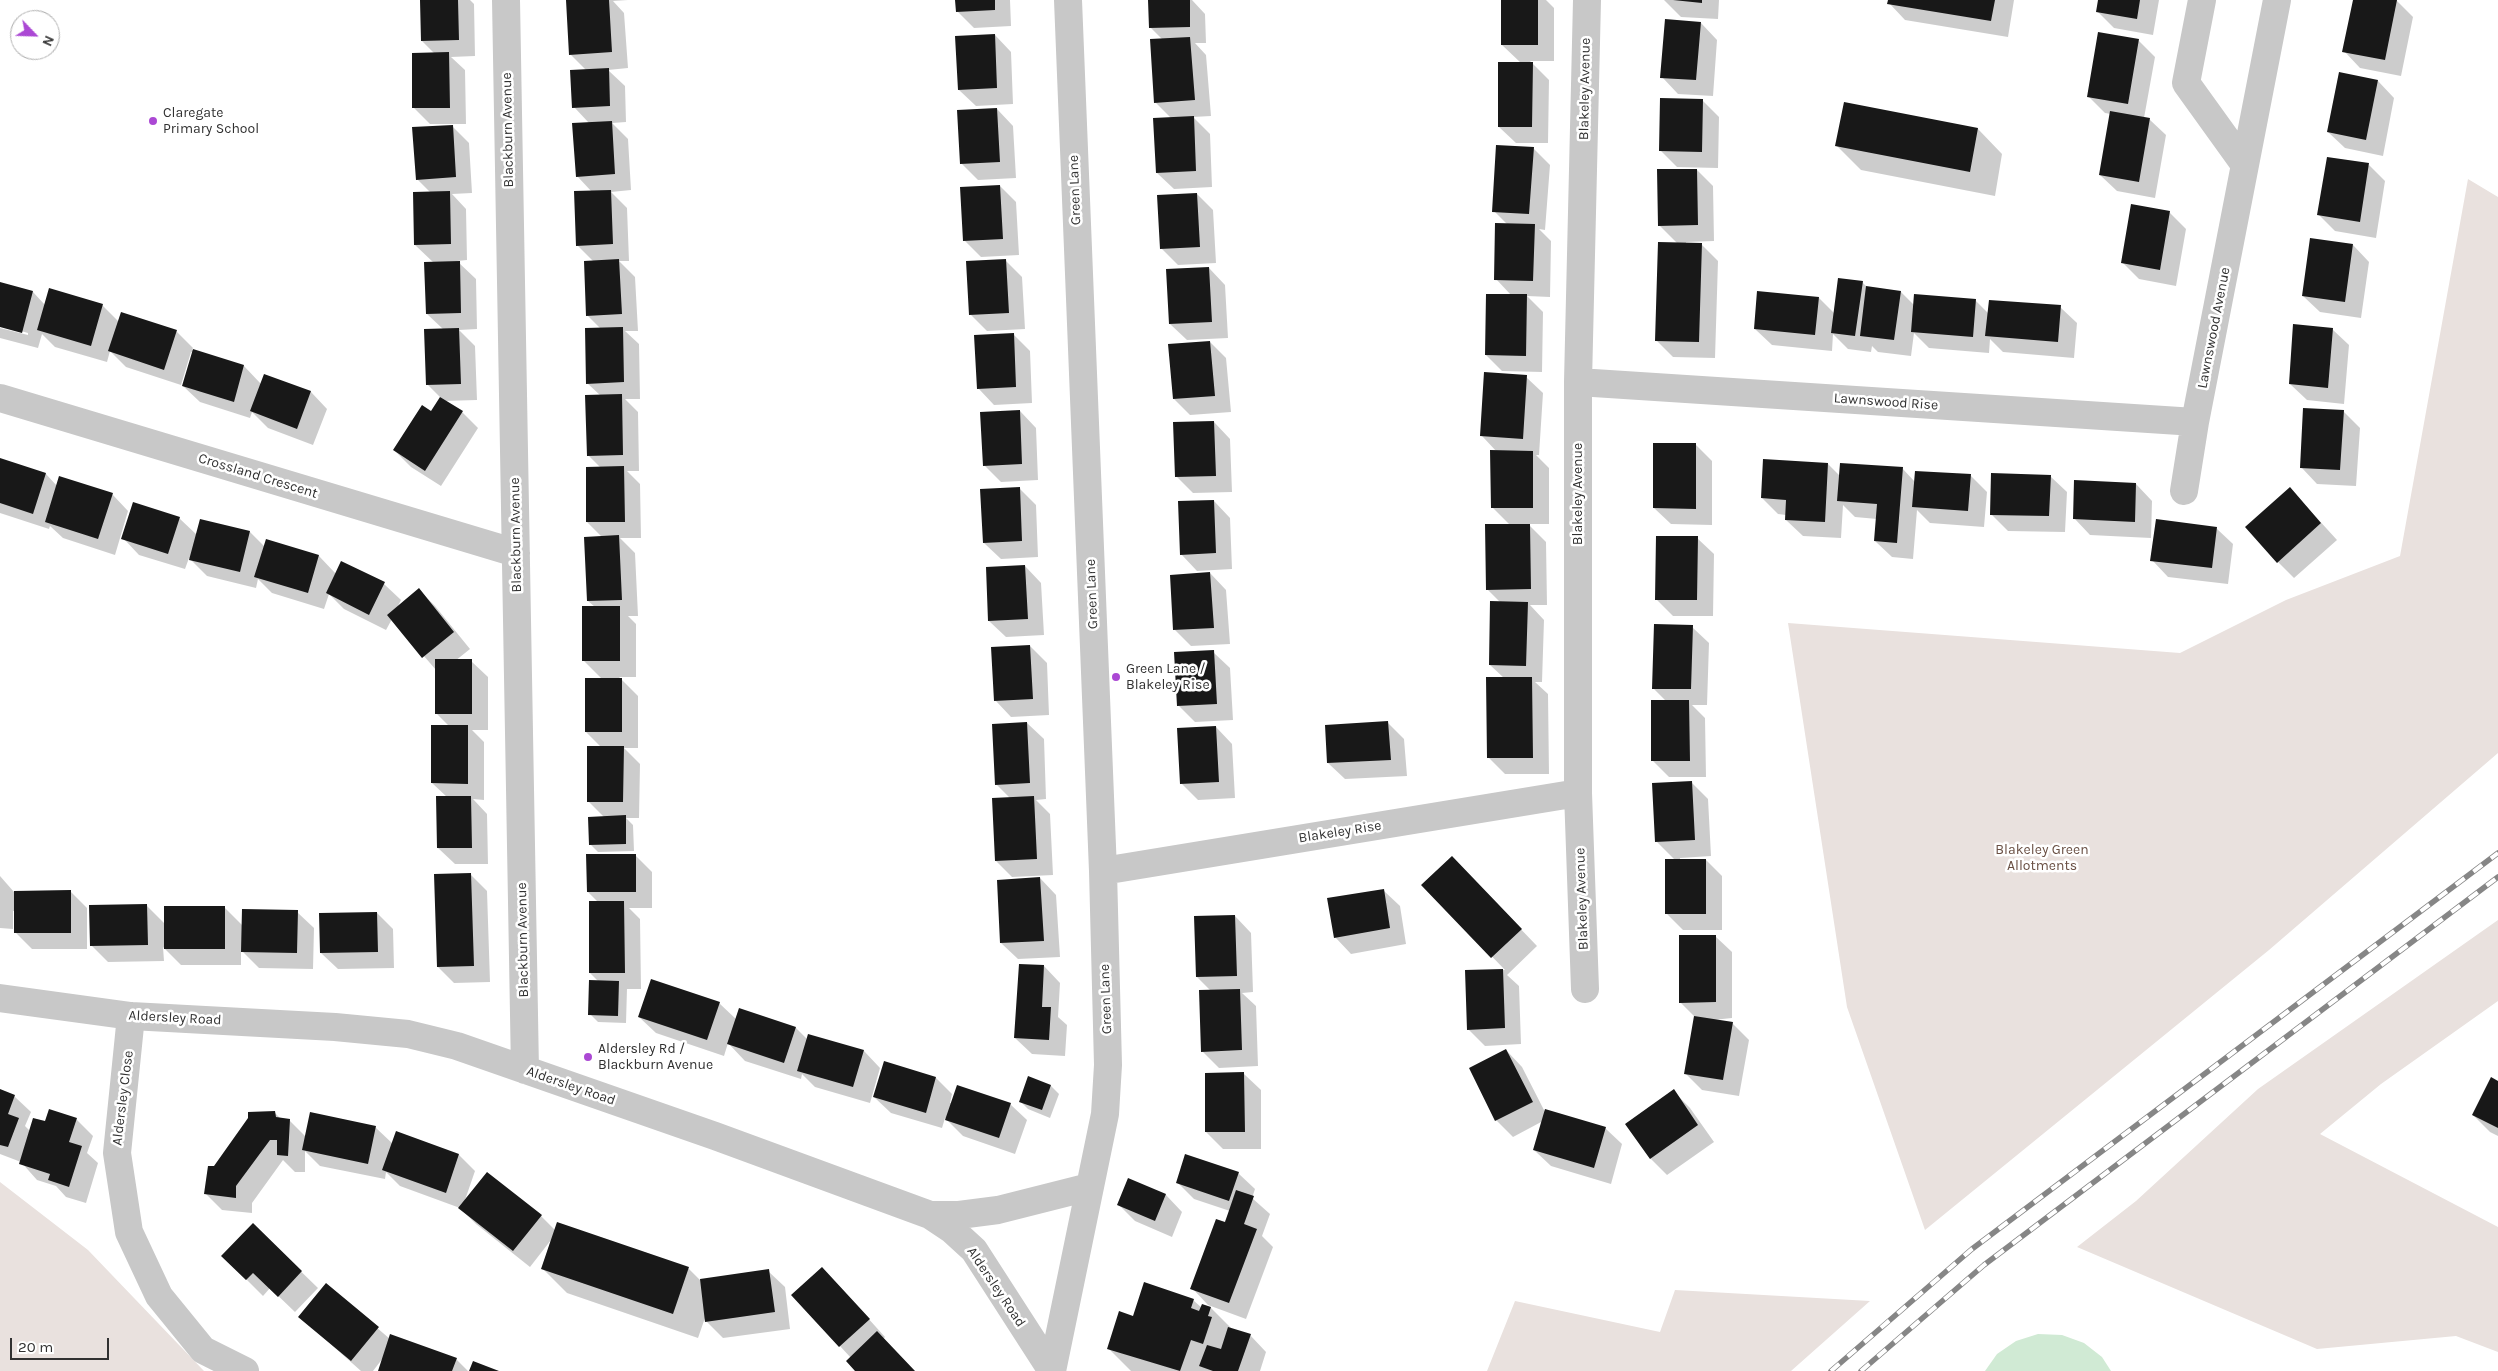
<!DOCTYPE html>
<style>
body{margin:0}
#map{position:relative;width:2498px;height:1371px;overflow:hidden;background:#fff;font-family:Karla,sans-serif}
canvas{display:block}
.north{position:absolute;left:10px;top:10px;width:50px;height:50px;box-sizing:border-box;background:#fff;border:1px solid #adadad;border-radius:50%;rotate:114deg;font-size:14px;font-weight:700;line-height:20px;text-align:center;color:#313131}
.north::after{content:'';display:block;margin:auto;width:18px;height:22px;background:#ab48d4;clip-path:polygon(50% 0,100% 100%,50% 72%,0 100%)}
.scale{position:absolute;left:10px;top:1338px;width:99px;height:22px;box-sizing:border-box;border:2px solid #313131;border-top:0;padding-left:6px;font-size:15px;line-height:18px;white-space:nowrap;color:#313131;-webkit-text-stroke:4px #fff;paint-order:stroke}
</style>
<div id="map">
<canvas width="2498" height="1371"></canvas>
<div class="north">N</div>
<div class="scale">20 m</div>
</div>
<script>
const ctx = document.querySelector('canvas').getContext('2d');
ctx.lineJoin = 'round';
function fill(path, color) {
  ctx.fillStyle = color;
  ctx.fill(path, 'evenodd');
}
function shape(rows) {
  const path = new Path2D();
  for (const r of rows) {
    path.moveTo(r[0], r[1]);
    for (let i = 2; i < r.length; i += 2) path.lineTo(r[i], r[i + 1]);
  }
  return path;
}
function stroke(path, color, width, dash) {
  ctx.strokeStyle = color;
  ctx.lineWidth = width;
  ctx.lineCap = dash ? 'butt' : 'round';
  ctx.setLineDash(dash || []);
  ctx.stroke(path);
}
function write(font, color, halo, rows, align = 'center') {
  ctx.font = font + ' Karla,sans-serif';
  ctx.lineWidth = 5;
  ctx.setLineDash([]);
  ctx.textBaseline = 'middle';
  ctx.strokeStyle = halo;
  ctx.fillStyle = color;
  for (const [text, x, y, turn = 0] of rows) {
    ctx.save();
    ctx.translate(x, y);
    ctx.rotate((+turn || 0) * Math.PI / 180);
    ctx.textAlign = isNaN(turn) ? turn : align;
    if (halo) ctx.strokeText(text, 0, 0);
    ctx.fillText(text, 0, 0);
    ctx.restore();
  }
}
fill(shape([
 [2468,179,2498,197,2498,753,2269,950,1925,1230,1847,1007,1788,623,2180,653,2286,600,2400,556],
 [2498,920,2498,1001,2381,1084,2320,1134,2498,1227,2498,1352,2456,1336,2317,1349,2077,1247,2136,1201,2258,1089],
 [0,1182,88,1250,204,1371,0,1371],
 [1675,1290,1870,1301,1791,1371,1487,1371,1515,1301,1660,1332]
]), '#e9e1de');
fill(shape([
 [2038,1334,2062,1335,2084,1343,2102,1357,2111,1371,1985,1371,1997,1354,2016,1341]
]), '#d0ead4');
fill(shape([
 [421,0,470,0,474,4,475,56,451,57,465,70,466,124,430,124,414,108,435,54,422,41],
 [567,0,628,0,613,1,624,13,628,68,608,70,625,86,626,122,612,123,628,139,631,190,611,192,627,208,629,261,619,261,635,277,638,331,625,331,639,344,640,399,625,399,638,412,639,471,627,471,640,484,641,538,620,538,635,553,638,616,628,616,636,624,636,677,619,677,638,696,638,748,624,748,640,764,639,818,626,818,633,825,634,851,598,852,590,844,604,817,588,801,601,747,586,732,602,679,583,660,595,607,588,601,602,537,587,522,601,468,588,455,601,396,587,383,600,328,587,315,594,262,577,245,592,192,577,176,589,123,574,107,587,71,571,55],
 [957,0,1010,0,1011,26,974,28,957,11],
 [1149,0,1192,0,1205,14,1206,43,1195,43,1206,55,1211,116,1193,117,1210,134,1212,187,1174,189,1157,173,1171,118,1155,102,1163,40,1150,27],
 [1502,0,1546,0,1554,8,1554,61,1530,61,1549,80,1548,143,1516,143,1499,127,1521,63,1502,45],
 [1664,0,1719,0,1718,19,1681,17],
 [1889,0,2014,0,2008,37,1905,20,1889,3],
 [2100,0,2159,0,2153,35,2114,28,2098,12],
 [2354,0,2396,0,2413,17,2401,76,2360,68,2344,51],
 [1701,23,1717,40,1713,96,1678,94,1662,77],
 [995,35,1011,52,1013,104,976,106,959,90],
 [2138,40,2155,57,2144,118,2149,119,2166,135,2155,198,2117,191,2100,175,2111,114,2105,113,2089,97],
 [2378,81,2394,98,2383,156,2345,148,2328,132],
 [1702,100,1719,117,1718,168,1677,167,1660,150],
 [997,109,1013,126,1016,178,978,180,961,163],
 [452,126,469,143,472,193,452,194,466,209,467,260,457,261,476,279,477,329,459,330,475,346,477,400,444,401,462,412,478,428,441,486,411,467,394,450,431,412,441,398,427,384,444,330,427,314,434,263,415,245,430,192,417,179],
 [1978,129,2002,154,1995,196,1861,170,1837,146],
 [1533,148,1550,165,1545,230,1539,229,1551,241,1550,297,1527,296,1543,312,1542,372,1502,371,1486,355,1511,295,1496,279,1507,224,1494,211],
 [2369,165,2385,181,2376,238,2335,231,2319,215],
 [1697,170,1713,186,1714,241,1686,242,1686,244,1701,244,1718,261,1715,358,1673,357,1656,340,1678,244,1659,225],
 [1000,186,1016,202,1019,255,981,257,964,240],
 [1197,194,1213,210,1216,263,1178,265,1162,249,1159,196],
 [2169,212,2186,229,2176,286,2139,279,2122,262],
 [2353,245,2369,262,2361,318,2320,312,2303,296],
 [1006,261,1022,277,1025,329,987,331,971,315],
 [1209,268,1225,285,1228,338,1187,340,1170,324],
 [1862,282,1868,288,1901,292,1914,305,1975,300,1989,314,2060,307,2077,323,2074,358,2003,352,1990,339,1989,353,1929,348,1914,333,1911,356,1878,352,1872,346,1871,352,1848,349,1833,334,1832,351,1772,345,1755,329,1819,298,1835,314],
 [0,283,33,292,45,305,102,305,119,322,176,331,193,348,192,350,244,366,261,384,265,375,311,392,327,409,313,445,268,428,252,412,250,418,200,402,183,386,194,353,191,352,181,385,126,367,110,351,107,362,55,347,42,334,38,348,0,338,0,328,28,335,28,333,0,325],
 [2332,329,2349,345,2344,404,2307,400,2290,384],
 [1013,334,1030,351,1032,403,994,405,978,388],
 [1210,342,1226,358,1231,412,1190,415,1174,399],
 [1526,377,1543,393,1539,455,1536,455,1549,468,1549,524,1528,524,1546,542,1547,605,1530,605,1544,620,1542,682,1535,682,1548,694,1549,774,1505,774,1489,758,1504,678,1490,665,1500,602,1487,589,1510,525,1492,507,1497,452,1482,436],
 [1020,411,1036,428,1038,480,1001,482,984,465],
 [2343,411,2360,428,2356,486,2317,484,2301,467],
 [1214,422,1230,439,1232,492,1193,493,1177,477],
 [1695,444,1712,461,1712,525,1671,524,1654,508],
 [0,459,46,474,57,486,112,494,128,511,115,555,63,538,50,526,49,529,0,513],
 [1828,464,1840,476,1902,468,1915,482,1970,475,1987,492,1984,527,1930,523,1917,510,1913,559,1892,557,1875,541,1877,519,1855,517,1843,505,1841,538,1803,536,1786,520,1786,515,1778,514,1762,498],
 [2050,476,2067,492,2065,532,2008,531,1991,514],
 [2136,484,2152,501,2151,538,2090,535,2074,518],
 [1019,488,1036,505,1038,557,1001,559,984,543],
 [1214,501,1230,518,1232,569,1197,571,1181,554],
 [2306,506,2337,540,2294,578,2278,562],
 [179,518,197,535,200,520,250,532,265,547,319,556,336,574,384,584,401,600,397,608,419,590,435,606,470,649,455,661,471,661,488,677,488,730,472,730,484,742,484,800,473,799,487,814,488,864,455,864,438,848,447,797,432,783,449,726,436,713,436,670,392,619,386,630,344,609,329,594,324,609,272,593,258,579,256,588,207,576,189,558,185,569,139,555,123,538],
 [2216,528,2233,544,2228,584,2168,577,2152,560],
 [1697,538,1714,554,1713,616,1673,616,1656,599],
 [1025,566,1041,583,1044,635,1006,637,989,621],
 [1210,573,1226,590,1230,644,1191,646,1175,630,1171,576],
 [1692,627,1709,643,1707,705,1692,705,1705,718,1706,777,1669,777,1652,760,1667,702,1653,688],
 [1030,646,1047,663,1049,715,1011,717,995,700],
 [1213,652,1230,668,1233,720,1195,722,1179,706],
 [1027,723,1044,739,1046,799,1036,800,1050,814,1053,875,1012,877,996,861,1010,798,996,784],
 [1388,723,1404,739,1407,776,1345,779,1328,763],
 [1216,727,1232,744,1235,798,1198,800,1181,783],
 [1691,782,1708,799,1711,856,1680,858,1680,860,1706,860,1722,876,1722,930,1683,930,1667,914,1675,860,1657,842],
 [635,855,652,872,652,908,629,908,640,919,641,989,627,989,626,1023,598,1022,590,1014,599,982,590,973,598,902,588,892],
 [470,874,487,891,490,982,454,983,438,967],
 [1468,874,1537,946,1507,975,1519,986,1521,1044,1485,1046,1468,1029,1466,971,1505,970,1423,885],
 [0,876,14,892,71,892,87,908,87,949,32,949,16,933,15,911,13,911,13,929,0,928],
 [1040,878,1056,895,1060,957,1018,959,1001,943],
 [1383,890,1400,906,1406,944,1351,954,1335,937],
 [146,905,165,924,224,907,243,926,297,912,314,928,313,969,259,968,241,950,241,965,181,965,163,947,164,961,108,962,91,945],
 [377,913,393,929,394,968,338,969,321,953],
 [1235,916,1251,933,1253,992,1242,993,1256,1006,1258,1066,1219,1068,1202,1051,1211,991,1197,977],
 [1715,936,1732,952,1732,1018,1713,1020,1732,1023,1749,1040,1739,1096,1702,1090,1685,1073,1695,1017,1680,1002],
 [1044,966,1060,983,1058,1017,1067,1025,1065,1056,1032,1054,1015,1038],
 [719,1003,737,1020,796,1028,808,1040,809,1036,864,1051,880,1068,870,1103,815,1087,802,1074,801,1079,745,1061,728,1043,724,1056,656,1033,639,1017],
 [1506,1050,1522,1067,1545,1112,1605,1128,1622,1144,1611,1184,1551,1166,1534,1150,1543,1121,1513,1137,1496,1120],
 [885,1062,936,1078,952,1094,950,1103,1010,1104,1027,1120,1015,1154,963,1136,945,1118,942,1128,891,1113,874,1097],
 [1244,1074,1261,1090,1261,1149,1223,1149,1206,1132],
 [1028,1078,1051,1086,1059,1094,1050,1118,1028,1109,1020,1101],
 [2498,1082,2498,1136,2490,1132,2473,1115],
 [0,1090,14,1096,31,1112,25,1126,30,1131,45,1123,76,1119,93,1136,87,1153,98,1163,86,1203,66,1197,56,1186,37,1180,21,1162,0,1154],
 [1673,1091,1690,1108,1714,1142,1667,1175,1651,1159],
 [274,1112,281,1119,289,1120,306,1137,375,1127,393,1144,397,1133,459,1155,475,1171,465,1200,541,1216,555,1230,557,1224,689,1269,700,1280,768,1271,785,1287,790,1329,723,1338,706,1321,706,1315,698,1338,567,1293,542,1268,551,1240,530,1267,476,1224,460,1208,400,1186,386,1172,385,1179,320,1166,305,1151,305,1172,295,1172,283,1160,252,1203,252,1213,222,1210,206,1194,215,1168],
 [1238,1173,1255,1189,1252,1198,1270,1214,1262,1236,1273,1247,1246,1319,1208,1305,1192,1288,1230,1211,1194,1199,1177,1182],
 [1129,1180,1166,1195,1182,1212,1172,1237,1135,1221,1118,1204],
 [253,1225,318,1288,295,1312,270,1288,263,1296,223,1256],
 [327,1285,390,1339,456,1359,468,1371,379,1371,383,1358,373,1371,361,1371,300,1317],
 [838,1285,885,1337,883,1339,914,1371,857,1371,851,1358,793,1295],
 [1193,1300,1202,1308,1203,1305,1211,1308,1233,1330,1250,1335,1266,1352,1260,1371,1131,1371,1108,1348,1134,1317]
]), '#0003');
fill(shape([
 [420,0,458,0,459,40,421,41],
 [566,0,609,0,612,52,569,55],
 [955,0,995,0,995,10,956,12],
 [1148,0,1190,0,1190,27,1149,28],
 [1501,0,1538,0,1538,45,1501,45],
 [1673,0,1702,0,1702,3],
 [1888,0,1995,0,1991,21,1887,4],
 [2098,0,2140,0,2137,19,2096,12],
 [2353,0,2397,0,2385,60,2342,52],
 [1665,19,1701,22,1696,80,1660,78],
 [2098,32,2139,39,2128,104,2087,97],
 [995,34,997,88,958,90,955,36],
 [1190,37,1195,100,1154,103,1150,39],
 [449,52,450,108,412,108,412,53],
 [1498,62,1533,62,1532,127,1498,127],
 [609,68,610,106,572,108,570,70],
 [2339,72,2378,80,2366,140,2327,132],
 [1660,98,1703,99,1702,152,1659,151],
 [1844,102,1978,128,1970,172,1835,146],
 [997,108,1000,162,960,164,957,110],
 [2110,111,2150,118,2139,182,2099,175],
 [1194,116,1196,171,1156,173,1153,118],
 [612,121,615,174,576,177,572,123],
 [453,125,456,177,416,180,412,127],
 [1496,145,1534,147,1529,214,1492,212],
 [2327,157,2369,163,2360,222,2317,215],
 [1657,169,1697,169,1698,225,1658,226],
 [1000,185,1003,239,963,241,960,187],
 [611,190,613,244,576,246,574,191],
 [450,191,451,244,414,245,413,192],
 [1197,193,1200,247,1160,249,1157,195],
 [2131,204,2170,211,2160,270,2121,263],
 [1495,223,1535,224,1533,281,1494,280],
 [2310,238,2353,244,2345,302,2302,296],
 [1658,242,1702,243,1699,342,1655,341],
 [619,259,622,314,586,316,584,261],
 [1006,259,1009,313,969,315,966,261],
 [460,261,461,313,426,314,424,262],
 [1209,267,1212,322,1169,324,1166,269],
 [1838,278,1863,281,1855,336,1831,333],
 [0,282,33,291,22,333,0,327],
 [1866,286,1901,291,1894,340,1860,336],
 [49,288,103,304,91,346,37,330],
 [1757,291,1819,297,1815,335,1754,329],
 [1486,294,1527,294,1526,356,1485,355],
 [1914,294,1976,299,1973,337,1911,332],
 [1989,300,2061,305,2058,342,1985,336],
 [121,312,177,330,164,370,108,351],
 [2293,324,2333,328,2328,388,2289,384],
 [623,327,624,382,586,384,585,328],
 [459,328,461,384,426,385,424,329],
 [1014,333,1016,387,977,389,974,335],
 [1210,341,1215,396,1173,399,1168,344],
 [193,349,244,365,234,402,182,386],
 [1484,372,1527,375,1523,439,1480,436],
 [264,374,311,391,297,429,250,411],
 [622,394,623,455,587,456,585,395],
 [440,397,463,411,425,471,393,450,422,405,431,411],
 [2303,408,2344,410,2340,470,2300,468],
 [1020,410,1022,464,983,466,980,412],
 [1214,421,1216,476,1175,477,1173,422],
 [1653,443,1696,443,1696,509,1653,508],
 [1490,450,1533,451,1533,508,1491,508],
 [0,458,46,473,33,514,0,503],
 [1763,459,1828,463,1825,522,1785,520,1786,500,1761,498],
 [1840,463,1903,467,1897,543,1874,541,1877,504,1837,501],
 [624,466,625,522,586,522,586,467],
 [1915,471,1971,474,1968,511,1912,507],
 [1991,473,2051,475,2049,516,1990,515],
 [59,476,113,493,98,539,45,522],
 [2074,480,2136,483,2135,522,2073,519],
 [1020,487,1022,541,983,543,980,489],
 [2290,487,2321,523,2277,563,2245,527],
 [1214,500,1216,553,1180,555,1178,501],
 [133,502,180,517,168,554,121,539],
 [200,519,250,531,240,572,189,560],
 [2156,519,2217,527,2212,568,2150,561],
 [1485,524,1530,524,1531,589,1486,590],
 [619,535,622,600,587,601,584,537],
 [1656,536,1698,536,1697,600,1655,600],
 [266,539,319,555,308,593,254,577],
 [341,561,385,582,369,615,326,593],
 [1025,565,1028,619,988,621,986,567],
 [1210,572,1214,628,1173,630,1170,575],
 [419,588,454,632,422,658,387,615],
 [1490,601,1528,602,1526,666,1489,665],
 [582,606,620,606,620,661,582,661],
 [1654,624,1693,625,1691,689,1652,689],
 [1030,645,1033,699,994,701,991,647],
 [1214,650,1217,704,1177,706,1174,652],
 [435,659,472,659,472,714,435,714],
 [1486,677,1532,677,1533,758,1487,758],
 [585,678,622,678,622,732,585,732],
 [1651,700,1689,700,1690,761,1651,761],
 [1388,721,1391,760,1327,763,1325,725],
 [1027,722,1030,783,995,785,992,724],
 [431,725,468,725,468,784,431,783],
 [1216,726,1219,782,1180,784,1177,728],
 [587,746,624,746,623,802,587,802],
 [1692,781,1695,840,1655,842,1652,783],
 [436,796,471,796,472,848,437,848],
 [1034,796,1037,859,995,861,992,798],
 [626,815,626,844,589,845,588,817],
 [586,854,636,854,636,892,587,892],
 [1452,856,1522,929,1491,958,1421,885],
 [1665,859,1706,859,1706,914,1665,914],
 [471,873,474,966,437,967,434,874],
 [1040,877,1044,941,1000,943,997,880],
 [1384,889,1390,928,1334,938,1327,898],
 [71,890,71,933,14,933,14,891],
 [589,901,624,901,625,973,589,973],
 [147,904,148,945,90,946,89,905],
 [164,906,225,906,225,949,164,949],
 [242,909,298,910,297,953,241,952],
 [377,912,378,952,320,953,319,913],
 [1235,915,1237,976,1196,977,1194,916],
 [1679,935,1716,935,1716,1002,1679,1003],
 [1019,964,1044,965,1042,1007,1051,1007,1049,1040,1014,1038],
 [1503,969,1505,1028,1467,1030,1465,970],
 [651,979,720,1002,707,1040,638,1017],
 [589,980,619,981,618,1016,588,1015],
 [1240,989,1242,1050,1201,1052,1199,990],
 [739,1008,796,1027,784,1063,727,1044],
 [1694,1016,1733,1022,1723,1080,1684,1074],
 [808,1034,864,1050,853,1087,797,1071],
 [1506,1049,1533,1102,1495,1121,1469,1068],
 [884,1061,936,1077,926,1113,873,1097],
 [1244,1072,1245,1132,1205,1132,1205,1073],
 [1028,1076,1051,1085,1042,1110,1019,1102],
 [2491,1077,2498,1081,2498,1128,2472,1115],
 [957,1085,1011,1103,999,1138,945,1120],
 [0,1089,15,1095,8,1114,19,1118,8,1147,0,1145],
 [1674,1089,1698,1125,1650,1159,1625,1124],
 [49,1109,77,1118,69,1142,82,1146,69,1187,48,1180,50,1174,19,1164,33,1118,45,1121],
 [1545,1109,1606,1127,1594,1168,1533,1150],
 [275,1111,276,1117,290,1119,288,1156,277,1155,277,1140,270,1140,236,1186,236,1198,204,1194,208,1166,214,1166,248,1118,248,1112],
 [310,1112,376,1126,368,1164,302,1150],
 [396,1131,459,1154,446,1193,382,1170],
 [1185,1154,1239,1172,1229,1201,1176,1183],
 [487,1172,542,1215,513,1251,458,1208],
 [1128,1178,1166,1194,1155,1221,1117,1205],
 [1236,1190,1254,1196,1244,1224,1257,1229,1229,1303,1190,1289,1216,1219,1225,1222],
 [557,1222,689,1267,673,1314,541,1269],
 [253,1223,302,1271,278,1297,253,1273,246,1280,221,1256],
 [822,1267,870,1319,839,1347,791,1295],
 [769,1269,775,1312,705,1322,700,1279],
 [1144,1282,1194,1299,1191,1308,1199,1311,1202,1304,1211,1307,1208,1316,1212,1317,1203,1344,1191,1340,1180,1371,1107,1349,1119,1311,1133,1316],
 [326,1283,379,1327,351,1361,298,1317],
 [1228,1327,1251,1334,1238,1371,1213,1371,1199,1366,1207,1345,1221,1349],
 [877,1331,915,1371,855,1371,846,1361],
 [390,1334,457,1358,452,1371,378,1371],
 [473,1361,499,1371,469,1371]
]), '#181818');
stroke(shape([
 [506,0,525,1070],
 [2202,0,2186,83,2245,165],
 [1578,382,2195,422],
 [0,398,516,553],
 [2184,491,2195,422,2277,0],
 [1103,871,1578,793],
 [1585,989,1578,793,1578,382,1587,0],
 [0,998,131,1016,335,1027,408,1034,457,1046,715,1136,930,1215,951,1229,974,1250,1052,1371],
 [131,1016,117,1153,129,1232,159,1296,203,1350,245,1371],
 [930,1215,959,1215,998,1210,1089,1187],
 [1052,1371,1105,1114,1108,1065,1103,871,1068,0]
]), '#c8c8c8', 28);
const rail = shape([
 [1831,1371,1972,1249,2498,853],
 [1861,1371,1984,1265,2498,877]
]);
stroke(rail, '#868686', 5.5);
stroke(rail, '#fff', 4, [11]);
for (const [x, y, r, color] of [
 [153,121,5,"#ab48d4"],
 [1116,677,5,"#ab48d4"],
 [588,1057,5,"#ab48d4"]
]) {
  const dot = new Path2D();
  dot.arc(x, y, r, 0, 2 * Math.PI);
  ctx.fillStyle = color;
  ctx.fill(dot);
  stroke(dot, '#fff', 2);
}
write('14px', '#313131', '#fff', [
 ["Blakeley Avenue",1585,89,-89],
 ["Blackburn Avenue",508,130,-91],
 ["Green Lane",1075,190,-92],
 ["Lawnswood Avenue",2214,328,-79],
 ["Lawnswood Rise",1886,402,4],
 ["Crossland Crescent",258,476,17],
 ["Blakeley Avenue",1578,494,-90],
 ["Blackburn Avenue",516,535,-91],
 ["Green Lane",1092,594,-92],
 ["Blakeley Rise",1340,832,-9],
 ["Blakeley Avenue",1582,899,-92],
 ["Blackburn Avenue",523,940,-91],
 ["Green Lane",1106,999,-92],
 ["Aldersley Road",175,1018,3],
 ["Aldersley Road",571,1086,19],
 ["Aldersley Close",123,1098,-83],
 ["Aldersley Road",996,1287,56]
]);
write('14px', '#313131', '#fff', [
 ["Claregate",163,113],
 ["Primary School",163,129],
 ["Green Lane /",1126,669],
 ["Blakeley Rise",1126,685],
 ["Aldersley Rd /",598,1049],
 ["Blackburn Avenue",598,1065]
], 'left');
write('14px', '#694f43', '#fff', [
 ["Blakeley Green",2042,850],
 ["Allotments",2042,866]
]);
</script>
